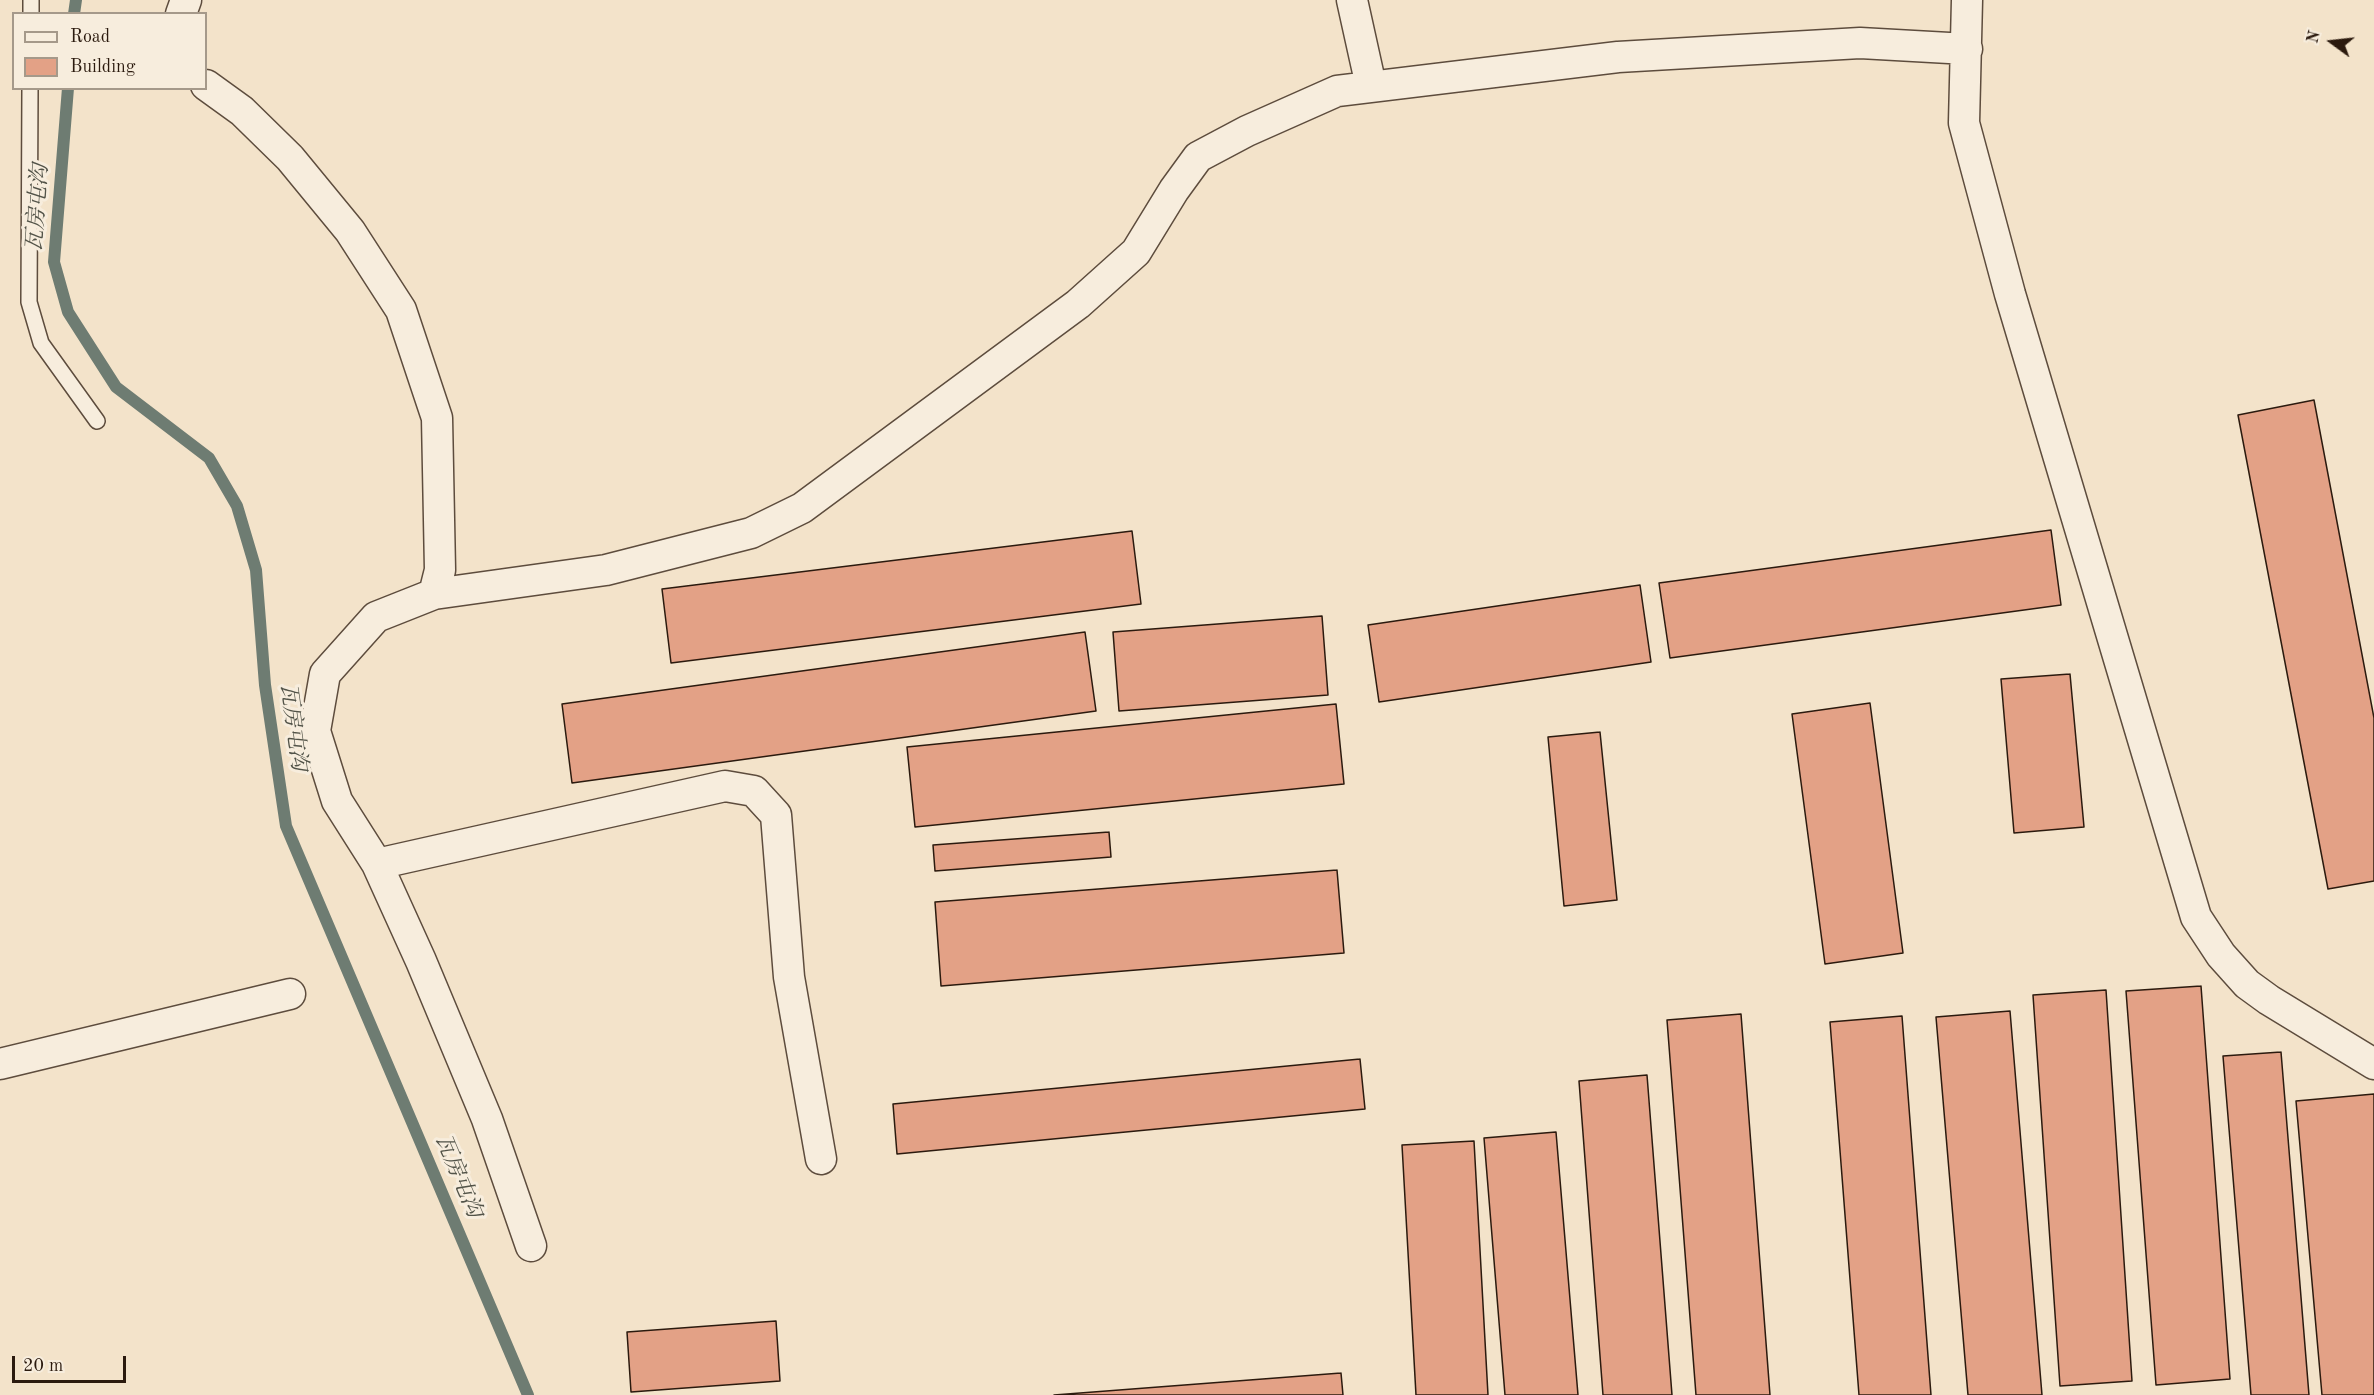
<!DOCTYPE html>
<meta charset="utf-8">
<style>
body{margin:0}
#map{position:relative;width:2374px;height:1395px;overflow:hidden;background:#f3e3ca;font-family:"Old Standard TT",serif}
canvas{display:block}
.legend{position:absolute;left:12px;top:12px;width:195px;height:78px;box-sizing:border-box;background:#f7eddd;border:2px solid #a5998a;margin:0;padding:8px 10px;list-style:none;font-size:18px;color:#2b1a0e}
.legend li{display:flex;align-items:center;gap:12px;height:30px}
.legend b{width:30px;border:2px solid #a5998a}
.north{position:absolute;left:2302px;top:12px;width:60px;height:60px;-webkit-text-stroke:4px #f7eddd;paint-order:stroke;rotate:285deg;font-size:16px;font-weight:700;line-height:24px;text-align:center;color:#2b1a0e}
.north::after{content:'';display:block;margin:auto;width:21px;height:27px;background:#2b1a0e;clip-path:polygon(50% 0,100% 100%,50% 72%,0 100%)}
.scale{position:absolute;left:12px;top:1356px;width:114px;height:27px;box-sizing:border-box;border:3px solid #2b1a0e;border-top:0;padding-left:8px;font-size:18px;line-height:21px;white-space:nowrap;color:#2b1a0e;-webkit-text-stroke:4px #f7eddd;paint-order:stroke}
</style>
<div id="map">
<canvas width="2374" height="1395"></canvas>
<ul class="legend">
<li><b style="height:8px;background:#f7eddd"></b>Road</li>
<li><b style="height:16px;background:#e3a186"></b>Building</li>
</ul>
<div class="north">N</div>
<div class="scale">20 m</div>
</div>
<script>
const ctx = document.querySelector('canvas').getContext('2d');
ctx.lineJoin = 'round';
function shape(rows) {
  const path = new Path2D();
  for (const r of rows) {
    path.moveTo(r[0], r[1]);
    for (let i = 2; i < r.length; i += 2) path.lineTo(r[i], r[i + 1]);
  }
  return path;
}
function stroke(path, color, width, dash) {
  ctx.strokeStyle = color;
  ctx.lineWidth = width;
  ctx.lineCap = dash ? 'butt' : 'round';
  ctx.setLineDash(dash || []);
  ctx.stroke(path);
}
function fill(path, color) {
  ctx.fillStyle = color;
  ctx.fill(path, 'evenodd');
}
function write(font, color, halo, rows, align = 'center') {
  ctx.font = font + ' "Old Standard TT","Noto Serif SC",serif';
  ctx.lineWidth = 6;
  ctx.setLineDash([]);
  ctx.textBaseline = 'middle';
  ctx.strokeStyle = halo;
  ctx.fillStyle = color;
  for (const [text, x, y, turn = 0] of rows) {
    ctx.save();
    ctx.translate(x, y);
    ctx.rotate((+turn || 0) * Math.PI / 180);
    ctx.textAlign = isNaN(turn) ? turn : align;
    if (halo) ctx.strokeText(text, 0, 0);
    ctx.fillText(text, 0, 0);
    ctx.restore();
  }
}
stroke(shape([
 [74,14,76,0],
 [68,88,54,262,68,312,116,387,209,458,237,506,256,570,265,685,286,826,528,1395]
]), '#6e7c72', 12);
const building = shape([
 [2314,400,2374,718,2374,881,2328,889,2238,415,2314,400],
 [2051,530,2061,605,1670,658,1659,583,2051,530],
 [1132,531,1141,604,671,663,662,589,1132,531],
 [1640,585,1651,662,1379,702,1368,625,1640,585],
 [1322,616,1328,695,1119,711,1113,632,1322,616],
 [1085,632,1096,711,572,783,562,704,1085,632],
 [2070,674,2084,827,2014,833,2001,679,2070,674],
 [1870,703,1903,953,1825,964,1792,714,1870,703],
 [1336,704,1344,784,915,827,907,747,1336,704],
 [1600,732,1617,900,1564,906,1548,737,1600,732],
 [1109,832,1111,857,935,871,933,845,1109,832],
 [1337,870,1344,953,941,986,935,902,1337,870],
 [2201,986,2230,1379,2156,1385,2126,991,2201,986],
 [2106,990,2132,1381,2060,1386,2033,995,2106,990],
 [2010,1011,2042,1395,1968,1395,1936,1017,2010,1011],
 [1741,1014,1770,1395,1696,1395,1667,1020,1741,1014],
 [1902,1016,1931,1395,1859,1395,1830,1022,1902,1016],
 [2281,1052,2309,1395,2251,1395,2223,1056,2281,1052],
 [1360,1059,1365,1109,897,1154,893,1104,1360,1059],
 [1647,1075,1672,1395,1603,1395,1579,1081,1647,1075],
 [2374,1094,2374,1395,2322,1395,2296,1101,2374,1094],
 [1556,1132,1578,1395,1505,1395,1484,1138,1556,1132],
 [1474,1141,1488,1395,1416,1395,1402,1145,1474,1141],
 [776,1321,780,1381,631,1392,627,1332,776,1321],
 [1341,1373,1343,1395,1054,1395,1341,1373]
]);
fill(building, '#e3a186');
stroke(building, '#2b1a0e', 1.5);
const service = shape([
 [31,14,31,0],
 [30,88,29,302,41,343,97,421]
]);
const minor = shape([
 [1352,0,1371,86],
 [1967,0,1964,123,2010,294,2196,917,2221,955,2247,984,2269,1000,2374,1064],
 [181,14,186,0],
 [206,85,242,111,290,158,350,231,401,310,437,418,440,570,434,594],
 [377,864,725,786,754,791,776,815,789,977,821,1159],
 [0,1064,290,994],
 [531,1246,487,1119,421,961,377,864,337,801,315,731,325,674,376,617,434,594,606,570,751,533,802,508,1078,304,1136,252,1174,190,1198,157,1247,131,1337,91,1618,57,1860,43,1967,49]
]);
stroke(service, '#5d4c3d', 18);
stroke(minor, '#5d4c3d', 33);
stroke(service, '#f7eddd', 15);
stroke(minor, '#f7eddd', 30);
write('italic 22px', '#525348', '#f7eddd', [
 ["瓦房屯沟",38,208,-86],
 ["瓦房屯沟",293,727,82],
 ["瓦房屯沟",458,1176,67]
]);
</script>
